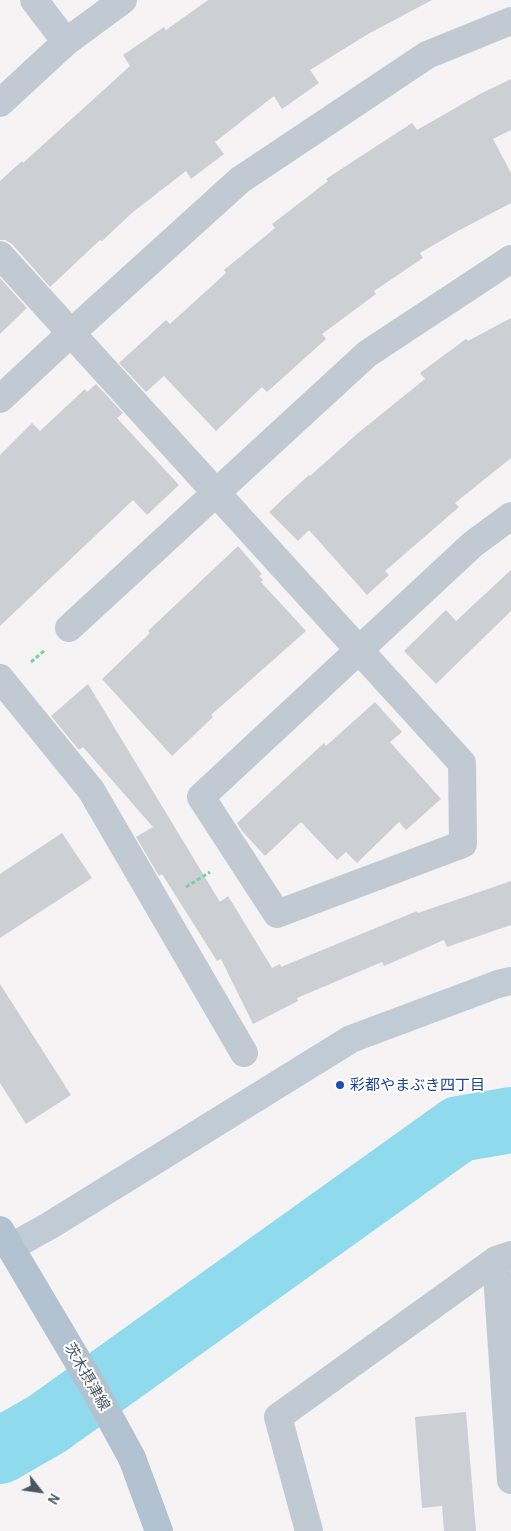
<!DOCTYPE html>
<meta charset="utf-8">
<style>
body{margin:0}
#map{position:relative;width:511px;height:1531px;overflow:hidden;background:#f5f3f3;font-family:"Alegreya Sans",sans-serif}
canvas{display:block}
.north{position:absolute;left:15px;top:1466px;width:50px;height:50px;-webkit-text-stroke:4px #fff;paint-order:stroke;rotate:120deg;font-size:14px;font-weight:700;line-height:20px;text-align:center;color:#4a5661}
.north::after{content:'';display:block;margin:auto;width:18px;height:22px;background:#4a5661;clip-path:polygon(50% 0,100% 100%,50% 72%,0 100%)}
</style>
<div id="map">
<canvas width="511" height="1531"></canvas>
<div class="north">N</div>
</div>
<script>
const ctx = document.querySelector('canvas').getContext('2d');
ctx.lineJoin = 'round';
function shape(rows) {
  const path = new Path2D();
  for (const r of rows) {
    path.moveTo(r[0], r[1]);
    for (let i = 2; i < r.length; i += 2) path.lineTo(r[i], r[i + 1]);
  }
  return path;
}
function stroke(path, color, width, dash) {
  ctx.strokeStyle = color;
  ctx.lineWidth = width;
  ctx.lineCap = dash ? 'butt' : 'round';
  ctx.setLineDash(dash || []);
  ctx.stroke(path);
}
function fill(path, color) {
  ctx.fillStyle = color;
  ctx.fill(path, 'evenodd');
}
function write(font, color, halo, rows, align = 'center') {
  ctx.font = font + ' "Alegreya Sans","Noto Sans JP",sans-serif';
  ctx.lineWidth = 4;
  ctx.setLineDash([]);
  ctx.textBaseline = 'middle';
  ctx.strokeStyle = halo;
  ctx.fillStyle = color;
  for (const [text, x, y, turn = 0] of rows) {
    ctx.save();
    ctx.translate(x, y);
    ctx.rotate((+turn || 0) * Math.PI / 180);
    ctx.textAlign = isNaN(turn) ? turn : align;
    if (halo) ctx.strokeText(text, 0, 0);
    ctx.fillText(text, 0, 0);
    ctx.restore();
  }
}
stroke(shape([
 [0,1451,47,1424,459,1129,511,1120]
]), '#90daee', 66);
fill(shape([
 [208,0,432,0,368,34,310,70,319,83,282,109,274,96,215,142,224,154,191,179,186,171,133,212,102,241,100,240,50,287,12,244,5,240,0,240,0,181,22,161,23,163,130,66,123,55,164,27,166,30],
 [511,79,511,130,493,139,511,173,511,203,456,232,420,253,423,258,374,291,376,294,322,334,326,339,267,392,262,387,216,431,164,376,146,392,119,363,166,320,170,324,226,273,224,270,275,228,272,224,328,181,326,179,412,123,417,130,480,94],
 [0,278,27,308,0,334],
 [511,318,511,458,455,503,459,507,385,571,389,575,367,595,309,530,298,541,269,512,309,475,310,476,358,433,425,379,420,373,466,339,468,341],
 [96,384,123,413,117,418,179,485,147,515,133,500,0,626,0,455,32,423,40,431,85,389,87,392],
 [238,546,262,574,259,576,263,580,261,582,306,631,211,715,213,717,172,756,102,679,150,633,148,631],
 [511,570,511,611,436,684,404,651,446,610,456,621],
 [88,684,220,902,228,896,272,968,280,964,281,967,417,911,418,913,511,881,511,925,447,947,444,940,384,966,382,962,297,998,298,1001,253,1024,221,959,217,961,162,874,159,876,136,837,153,827,83,747,79,750,51,716],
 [375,702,402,732,390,742,441,799,406,830,399,822,357,863,346,852,337,860,301,822,265,856,242,831,237,823,324,743,326,746],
 [62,833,92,878,0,938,0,874],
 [0,984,71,1095,26,1124,0,1083],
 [466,1412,476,1531,444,1531,442,1506,422,1508,415,1417]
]), '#cdcfd5');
stroke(shape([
 [31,662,45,650],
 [186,887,210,872]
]), '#7ad0a6', 3, [4, 2.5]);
stroke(shape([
 [34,0,66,42],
 [0,103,66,42,123,0],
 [0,255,71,333,359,650,462,763,463,844,277,914,201,797,359,650,473,544,511,516],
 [0,399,71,333,240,180,427,55,511,21],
 [69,628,367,354,511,259],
 [0,678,91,790,244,1053],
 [496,1260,511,1480],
 [309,1531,278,1417,496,1260,511,1255]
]), '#c1cad2', 28);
stroke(shape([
 [11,1247,49,1226,351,1039,498,984,511,981]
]), '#c1cbd6', 28);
stroke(shape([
 [0,1230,92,1385,132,1458,159,1531]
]), '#b3c2d1', 28);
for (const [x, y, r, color] of [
 [340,1085,5,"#1a4fb4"]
]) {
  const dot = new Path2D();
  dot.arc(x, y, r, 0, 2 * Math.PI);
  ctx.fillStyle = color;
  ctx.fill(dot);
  stroke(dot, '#fff', 2);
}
write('15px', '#164399', '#fff', [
 ["彩都やまぶき四丁目",350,1085]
], 'left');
write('15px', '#4a5661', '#fff', [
 ["茨木摂津線",87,1377,60]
]);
</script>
